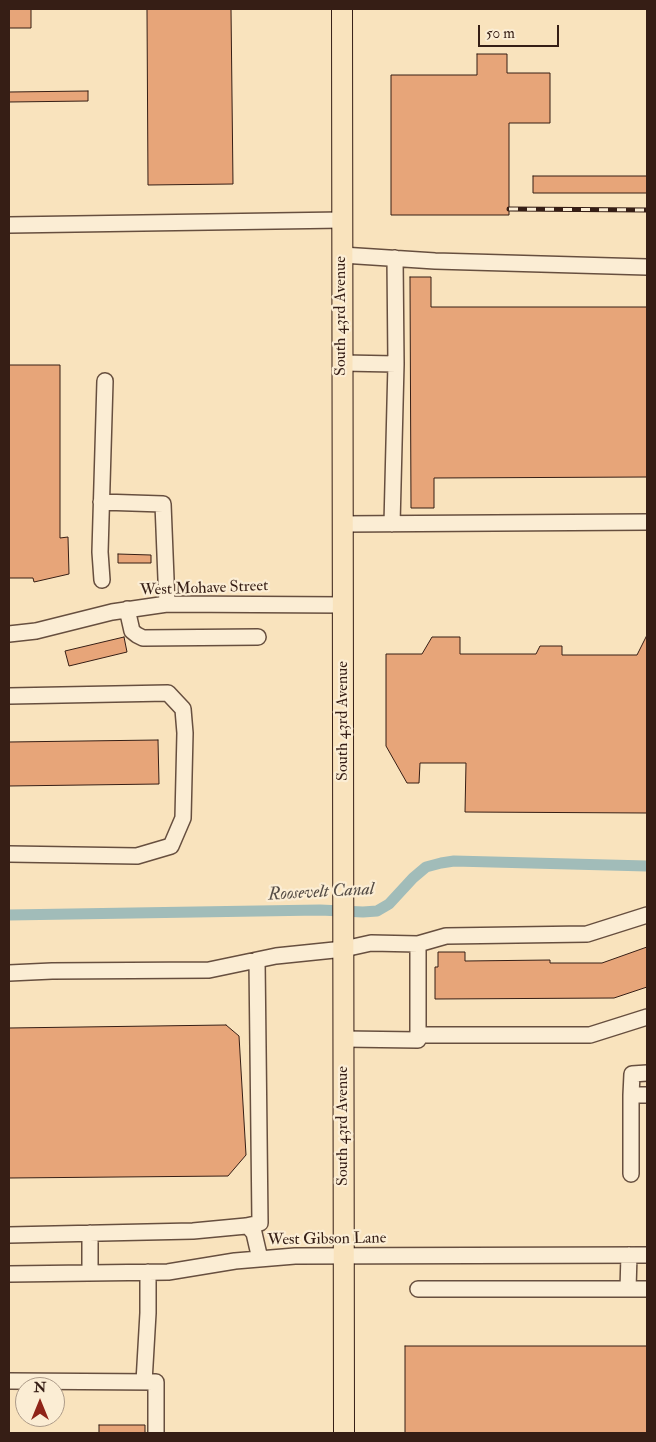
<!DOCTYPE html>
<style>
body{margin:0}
#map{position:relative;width:656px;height:1442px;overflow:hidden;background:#f9e3bd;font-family:"IM FELL Double Pica",serif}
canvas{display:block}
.frame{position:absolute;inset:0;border:10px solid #361e15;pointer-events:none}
.north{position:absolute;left:15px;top:1377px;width:50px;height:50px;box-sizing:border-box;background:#fbedd4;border:1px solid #ac9a88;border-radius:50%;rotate:0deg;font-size:14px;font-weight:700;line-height:20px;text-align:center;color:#361e15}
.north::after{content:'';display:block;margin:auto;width:18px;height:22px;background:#8f2418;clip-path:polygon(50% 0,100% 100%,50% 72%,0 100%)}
.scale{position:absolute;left:478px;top:25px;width:81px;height:22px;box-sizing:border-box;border:2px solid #361e15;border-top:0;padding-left:6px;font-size:15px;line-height:18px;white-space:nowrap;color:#361e15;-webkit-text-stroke:4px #fbedd4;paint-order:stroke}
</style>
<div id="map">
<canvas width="656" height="1442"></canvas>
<div class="frame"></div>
<div class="north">N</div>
<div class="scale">50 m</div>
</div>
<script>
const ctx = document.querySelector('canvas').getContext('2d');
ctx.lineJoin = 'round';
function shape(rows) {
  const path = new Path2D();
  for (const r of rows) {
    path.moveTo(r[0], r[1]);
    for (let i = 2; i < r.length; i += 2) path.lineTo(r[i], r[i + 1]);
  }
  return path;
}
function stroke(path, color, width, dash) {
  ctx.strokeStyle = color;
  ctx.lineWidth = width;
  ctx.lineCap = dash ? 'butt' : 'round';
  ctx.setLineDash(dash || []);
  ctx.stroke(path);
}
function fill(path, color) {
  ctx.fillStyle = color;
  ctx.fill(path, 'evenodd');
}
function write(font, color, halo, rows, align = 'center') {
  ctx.font = font + ' "IM FELL Double Pica",serif';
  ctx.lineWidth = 4.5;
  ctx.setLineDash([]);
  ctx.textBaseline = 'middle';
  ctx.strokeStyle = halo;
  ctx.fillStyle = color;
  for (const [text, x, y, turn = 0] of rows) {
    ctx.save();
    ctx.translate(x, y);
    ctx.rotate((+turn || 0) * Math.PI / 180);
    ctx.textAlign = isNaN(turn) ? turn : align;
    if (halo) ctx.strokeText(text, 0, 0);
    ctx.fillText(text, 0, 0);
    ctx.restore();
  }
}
stroke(shape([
 [9,915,320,910,363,912,377,911,389,904,413,878,426,867,441,863,454,861,647,866]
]), '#a1bcb9', 11);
const building = shape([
 [9,9,31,9,31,28,9,28,9,9],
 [147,9,231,9,233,184,148,185,147,9],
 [477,54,507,54,507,73,550,73,550,123,509,123,509,215,391,215,391,75,477,75,477,54],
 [88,91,88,101,9,102,9,92,88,91],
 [533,176,647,176,647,193,533,193,533,176],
 [410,277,431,277,431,307,647,307,647,477,434,478,434,508,411,508,410,277],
 [9,365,60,365,60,538,68,537,69,574,34,582,33,578,9,578,9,365],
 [118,554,151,555,151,563,118,563,118,554],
 [647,635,647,813,465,812,466,763,420,763,419,783,407,783,386,746,386,654,422,654,432,637,460,637,460,654,536,654,540,646,562,646,562,655,637,655,647,635],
 [124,637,127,652,69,666,65,651,124,637],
 [158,740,159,784,9,786,9,742,158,740],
 [647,947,647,987,614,998,435,999,435,967,438,967,438,952,465,952,465,961,550,960,550,963,602,963,647,947],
 [226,1025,239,1036,246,1155,228,1176,9,1178,9,1028,226,1025],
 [405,1346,647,1346,647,1433,405,1433,405,1346],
 [99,1425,145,1425,145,1433,99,1433,99,1425]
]);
fill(building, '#e7a579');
stroke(building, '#361e15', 1);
const minor = shape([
 [9,225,342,220],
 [342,255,435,261,647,267],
 [343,363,396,364],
 [101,502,163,504,167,604],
 [343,524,647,522],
 [392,524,396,364,395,258],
 [102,580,100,552,105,381],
 [127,609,132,631,137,635,143,638,258,637],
 [9,634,36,631,112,612,167,604,344,605],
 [9,696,168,693,183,709,185,733,183,818,171,846,137,856,9,854],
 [418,944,446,936,587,934,647,915],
 [9,973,52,971,209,970,276,956,344,949,371,943,418,944,418,1040,344,1039],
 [418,1035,590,1035,647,1017],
 [647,1073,632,1074,631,1095,647,1095],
 [631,1174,631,1095],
 [248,1226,254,1233,260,1259],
 [9,1235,193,1231,246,1226,260,1223,257,960],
 [90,1273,90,1233],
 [9,1274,168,1272,235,1261,295,1256,647,1255],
 [418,1289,647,1289],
 [628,1289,629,1255],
 [9,1381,156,1382,156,1433],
 [144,1382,148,1313,148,1272]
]);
const major = shape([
 [342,9,344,1433]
]);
stroke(minor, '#674f3f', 18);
stroke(major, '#361e15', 22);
stroke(minor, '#fbedd4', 15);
stroke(major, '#f9e3bd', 20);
const rail = shape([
 [509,209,647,210]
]);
stroke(rail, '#361e15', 5);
stroke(rail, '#fbedd4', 3, [9]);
write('16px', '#361e15', '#fbedd4', [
 ["South 43rd Avenue",342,316,-90],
 ["West Mohave Street",204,589,-2],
 ["South 43rd Avenue",344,721,-90],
 ["South 43rd Avenue",344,1126,-90],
 ["West Gibson Lane",327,1240,-1]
]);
write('italic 18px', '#564d46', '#fbedd4', [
 ["Roosevelt Canal",321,893,-3]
]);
</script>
